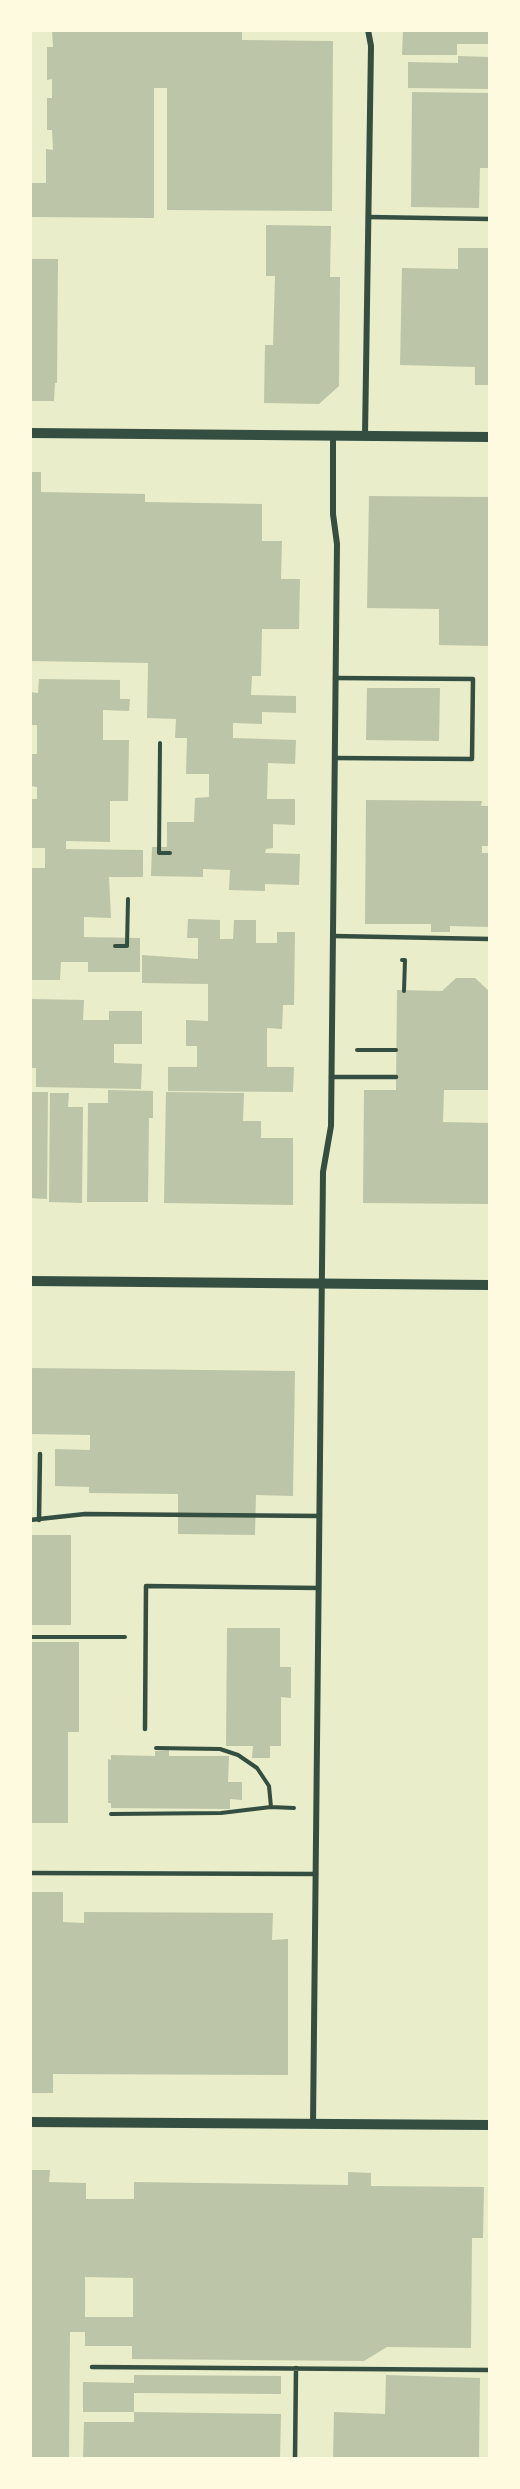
<!DOCTYPE html>
<style>
body{margin:0}
#map{position:relative;width:520px;height:2489px;overflow:hidden;background:#e9edc9;font-family:"Work Sans",sans-serif}
canvas{display:block}
.frame{position:absolute;inset:0;border:32px solid #fefae0;pointer-events:none}
</style>
<div id="map">
<canvas width="520" height="2489"></canvas>
<div class="frame"></div>
</div>
<script>
const ctx = document.querySelector('canvas').getContext('2d');
ctx.lineJoin = 'round';
function fill(path, color) {
  ctx.fillStyle = color;
  ctx.fill(path, 'evenodd');
}
function shape(rows) {
  const path = new Path2D();
  for (const r of rows) {
    path.moveTo(r[0], r[1]);
    for (let i = 2; i < r.length; i += 2) path.lineTo(r[i], r[i + 1]);
  }
  return path;
}
function stroke(path, color, width, dash) {
  ctx.strokeStyle = color;
  ctx.lineWidth = width;
  ctx.lineCap = dash ? 'butt' : 'round';
  ctx.setLineDash(dash || []);
  ctx.stroke(path);
}
fill(shape([
 [52,30,242,30,242,40,333,41,332,211,167,210,167,88,154,88,154,218,30,217,30,183,46,183,46,149,53,150,52,130,47,130,47,98,52,98,52,79,47,80,47,47,53,47],
 [403,30,490,30,490,53,488,53,488,44,457,44,457,55,402,55],
 [458,56,490,57,490,89,408,88,408,62,458,63],
 [412,92,490,93,490,168,480,168,479,208,411,207],
 [266,225,331,226,330,277,340,277,339,386,319,404,264,403,265,345,273,345,275,276,266,276],
 [458,248,490,248,490,385,475,385,475,367,400,365,402,268,458,269],
 [30,259,58,259,57,383,55,383,54,401,30,401],
 [30,472,41,472,41,492,145,494,145,502,262,504,262,541,282,541,281,579,300,579,299,629,262,629,261,676,252,676,251,695,296,696,296,713,262,712,262,724,233,723,233,738,296,740,295,764,268,763,267,799,295,799,295,825,273,824,273,848,266,849,265,853,300,854,299,885,265,884,265,891,229,890,230,870,203,869,203,877,151,876,152,847,167,847,167,822,194,822,195,798,209,797,209,774,186,774,187,738,175,738,176,719,147,718,148,663,30,661],
 [369,496,490,497,490,646,439,645,439,609,367,608],
 [39,679,120,680,120,699,130,699,129,711,103,710,103,740,129,740,128,801,110,801,110,842,66,841,66,849,143,850,143,877,109,877,111,918,84,917,84,937,140,938,140,972,88,972,88,962,61,962,60,980,30,980,30,868,45,868,45,848,30,848,30,799,37,799,37,787,30,786,30,754,37,754,37,725,30,725,30,692,38,693],
 [367,688,440,688,439,741,366,740],
 [366,800,482,801,481,806,490,806,490,846,482,846,482,853,490,853,490,927,450,926,450,932,431,932,431,924,365,924],
 [188,919,220,920,220,939,233,939,234,920,256,920,256,943,277,943,277,932,295,932,294,1005,283,1005,282,1029,267,1028,267,1067,294,1067,293,1092,168,1091,168,1067,197,1067,197,1046,186,1046,186,1020,208,1021,208,984,142,983,142,955,198,959,198,938,187,938],
 [456,978,475,978,490,992,490,1090,444,1090,443,1122,490,1123,490,1204,363,1203,364,1090,396,1090,397,990,442,991],
 [30,999,84,1000,83,1020,109,1020,109,1011,142,1011,142,1044,114,1044,114,1063,142,1064,141,1089,36,1087,36,1068,30,1068],
 [108,1090,153,1091,153,1118,149,1118,148,1202,87,1202,88,1103,108,1103],
 [30,1092,48,1092,47,1199,30,1198],
 [166,1092,244,1093,243,1121,261,1121,261,1138,293,1138,293,1205,164,1203],
 [50,1093,69,1093,68,1107,83,1107,82,1203,49,1202],
 [30,1368,295,1371,293,1496,256,1495,255,1535,178,1534,178,1494,89,1493,89,1487,55,1486,55,1449,90,1450,90,1435,30,1434],
 [30,1535,71,1535,71,1625,30,1625],
 [227,1628,280,1628,280,1667,291,1667,291,1698,281,1697,281,1746,270,1746,270,1758,252,1758,253,1746,226,1746],
 [30,1642,79,1642,79,1732,68,1732,68,1823,30,1823],
 [169,1750,169,1756,229,1756,228,1782,242,1782,242,1800,230,1799,230,1809,111,1808,111,1803,108,1803,108,1759,111,1760,111,1755,155,1756,155,1751],
 [30,1892,63,1892,63,1922,84,1923,84,1912,273,1913,272,1940,288,1939,288,2075,53,2074,53,2093,30,2093],
 [30,2170,50,2170,49,2182,86,2183,86,2199,134,2199,134,2182,348,2185,348,2172,371,2173,371,2186,484,2187,483,2238,472,2238,471,2348,387,2347,364,2361,132,2359,132,2346,85,2346,85,2332,70,2332,69,2459,30,2459],
 [85,2277,133,2278,133,2317,85,2317],
 [134,2375,281,2376,281,2394,134,2393,134,2412,83,2412,83,2382,134,2383],
 [386,2375,480,2378,479,2459,333,2459,334,2412,385,2414],
 [134,2412,281,2414,280,2459,83,2459,84,2422,134,2422]
]), '#bcc5a7');
stroke(shape([
 [160,743,159,853,170,853],
 [115,946,127,946,128,899],
 [402,960,405,960,404,991],
 [357,1050,396,1050],
 [30,1637,125,1637],
 [156,1748,220,1749,238,1755,257,1768,269,1786,271,1807],
 [111,1814,221,1813,271,1807,294,1808]
]), '#344e41', 4);
stroke(shape([
 [368,217,490,219],
 [335,758,472,759,473,679,335,678],
 [333,936,490,939],
 [331,1077,396,1077],
 [30,1520,85,1514,320,1516],
 [39,1520,40,1454],
 [145,1729,146,1586,319,1588],
 [30,1873,316,1874],
 [92,2367,490,2370],
 [295,2459,296,2368]
]), '#344e41', 4.5);
stroke(shape([
 [365,436,371,46,368,30],
 [313,2124,323,1172,331,1126,337,544,333,514,333,436]
]), '#344e41', 6);
stroke(shape([
 [30,433,490,437],
 [30,1281,490,1285],
 [30,2122,490,2125]
]), '#344e41', 10);
</script>
